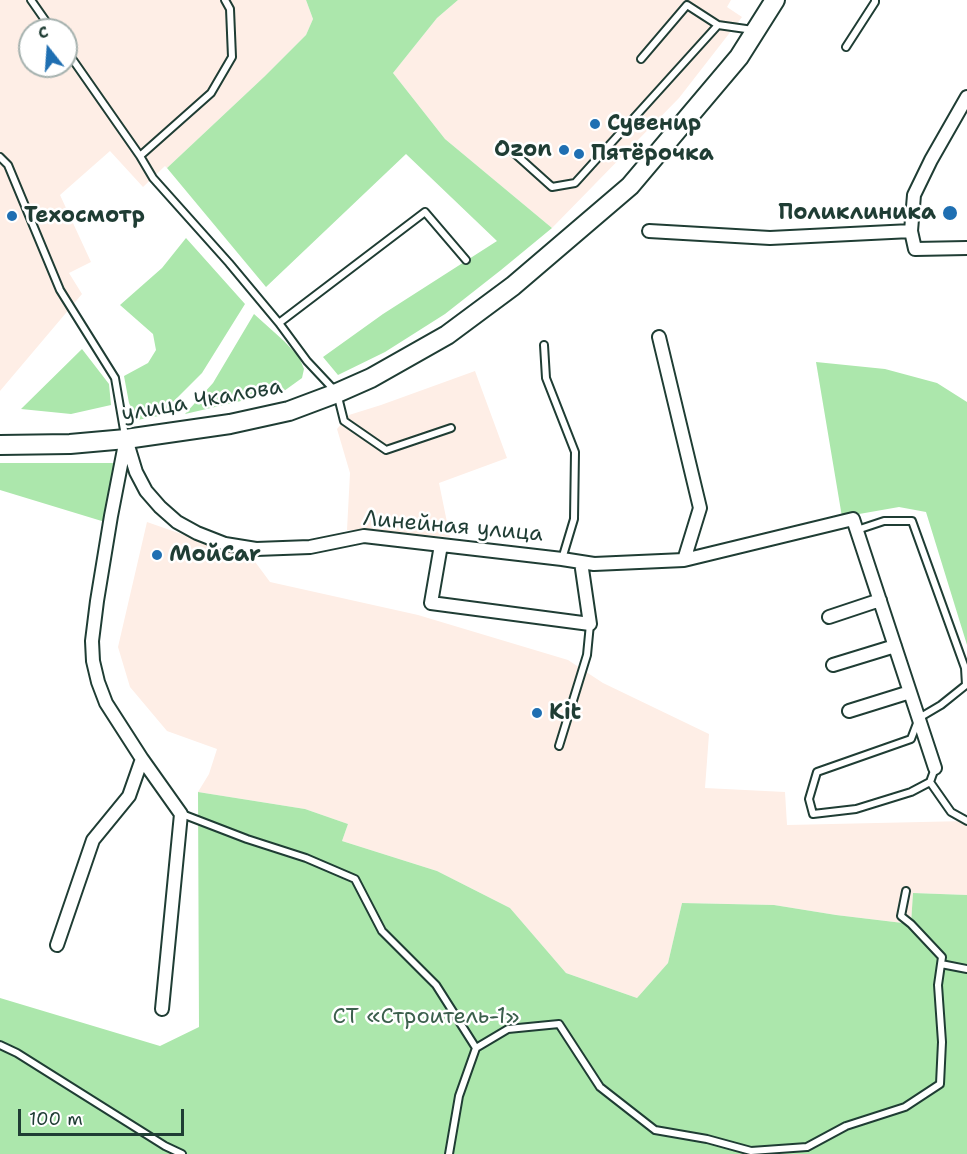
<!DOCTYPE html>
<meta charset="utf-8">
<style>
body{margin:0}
#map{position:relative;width:967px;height:1154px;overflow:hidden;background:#fff;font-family:"Shantell Sans",sans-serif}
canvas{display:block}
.north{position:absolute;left:18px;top:18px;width:60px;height:60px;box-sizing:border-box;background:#fff;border:2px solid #a5b1ae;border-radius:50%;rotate:343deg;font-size:16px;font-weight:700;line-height:24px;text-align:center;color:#1f3d34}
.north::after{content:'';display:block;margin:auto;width:21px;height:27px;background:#1f6fb2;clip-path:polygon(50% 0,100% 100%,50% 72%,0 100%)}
.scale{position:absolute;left:18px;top:1109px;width:166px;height:27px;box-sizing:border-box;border:3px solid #1f3d34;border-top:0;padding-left:8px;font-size:18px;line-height:21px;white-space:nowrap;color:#1f3d34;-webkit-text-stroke:4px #fff;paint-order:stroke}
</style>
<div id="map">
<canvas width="967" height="1154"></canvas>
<div class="north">С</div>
<div class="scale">100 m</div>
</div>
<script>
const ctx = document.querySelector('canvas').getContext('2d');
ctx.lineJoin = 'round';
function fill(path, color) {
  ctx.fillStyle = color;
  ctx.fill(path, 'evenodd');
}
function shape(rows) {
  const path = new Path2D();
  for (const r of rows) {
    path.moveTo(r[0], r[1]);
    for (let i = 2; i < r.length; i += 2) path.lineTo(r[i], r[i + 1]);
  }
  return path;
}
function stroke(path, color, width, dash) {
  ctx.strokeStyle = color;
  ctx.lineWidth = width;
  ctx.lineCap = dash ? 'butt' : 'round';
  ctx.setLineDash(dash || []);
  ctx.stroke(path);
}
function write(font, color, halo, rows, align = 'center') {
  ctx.font = font + ' "Shantell Sans",sans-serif';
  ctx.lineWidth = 5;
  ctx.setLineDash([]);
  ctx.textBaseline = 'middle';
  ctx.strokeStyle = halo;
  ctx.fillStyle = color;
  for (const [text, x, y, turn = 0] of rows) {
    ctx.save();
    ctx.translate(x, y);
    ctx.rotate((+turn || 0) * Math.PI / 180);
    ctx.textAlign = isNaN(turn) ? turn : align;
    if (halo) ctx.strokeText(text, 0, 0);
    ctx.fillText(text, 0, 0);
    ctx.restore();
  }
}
fill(shape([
 [0,0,306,0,313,19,306,35,265,76,167,168,165,166,143,187,110,151,60,195,91,262,69,273,82,294,0,391],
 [30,30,66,30,66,66,30,66],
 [458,0,731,0,727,7,742,17,679,98,552,228,445,139,393,73,437,18],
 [475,371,507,458,439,483,450,537,347,530,350,473,337,429,349,415,381,405],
 [147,522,253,559,270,582,418,615,568,660,603,683,709,734,705,788,785,792,787,825,967,821,967,895,913,893,911,924,836,915,774,905,682,903,668,963,637,998,566,973,510,908,437,871,342,841,348,824,305,809,198,792,209,774,217,749,167,731,130,687,118,647]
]), '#feeee6');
fill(shape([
 [306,0,458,0,437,18,393,73,445,139,552,228,501,270,445,314,385,352,338,375,323,357,383,314,497,241,406,154,266,287,167,168,265,76,306,35,313,19],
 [186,238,245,304,202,373,159,416,137,420,129,403,124,376,148,363,156,350,153,334,120,305,162,268],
 [254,314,284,341,299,357,304,369,302,378,284,391,185,414,213,383],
 [82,349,109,384,111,405,71,414,21,409],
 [816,362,885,369,937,383,967,402,967,645,926,512,899,507,842,517],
 [0,463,115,463,105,522,0,490],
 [198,792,305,809,348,824,342,841,437,871,510,908,566,973,637,998,668,963,682,903,774,905,836,915,911,924,913,893,967,895,967,1154,0,1154,0,998,160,1046,199,1027]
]), '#ace7ac');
const service = shape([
 [31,0,52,30],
 [846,47,875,2,875,0],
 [66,50,140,156,153,178,229,263,279,323,307,361,337,393,344,421,386,450,451,428],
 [641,59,687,5,718,25,753,30],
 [513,152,552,187,575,183,718,25],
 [140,156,211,93,232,57,230,9,225,0],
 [0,157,8,165,60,290,115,378,125,436],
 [279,323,425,212,466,260],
 [544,345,546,378,575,452,574,519,562,559],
 [857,530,884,521,912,521,965,668,966,685,941,705,919,718,911,739,817,772,809,799,813,814,856,809,911,792,930,782,935,768],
 [559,746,587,655,590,624],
 [930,782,951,812,967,821],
 [182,814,247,839,306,858,355,879,382,931,436,985,476,1048,459,1096,449,1154],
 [941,964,967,969],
 [0,1045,17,1053,165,1146,182,1154],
 [476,1048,508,1029,559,1024,600,1087,655,1130,707,1139,751,1151,807,1147,846,1126,905,1107,940,1084,942,1042,938,985,942,957,911,924,901,916,906,891]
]);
const minor = shape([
 [649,231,770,238,911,231,915,249,967,248],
 [911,231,914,195,931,160,967,97],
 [659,337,700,508,684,560],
 [126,439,136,472,146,491,160,507,177,522,197,533,225,544,256,549,310,547,364,536,562,559,594,564,684,560,853,519,935,768],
 [441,545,431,603,590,624,581,562],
 [829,617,880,600],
 [833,665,895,646],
 [849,711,910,692],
 [142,759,181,814,162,1009],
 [57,945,93,840,129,796,142,759,106,703,98,682,93,661,92,641,97,601,111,516,125,444]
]);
const secondary = shape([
 [0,445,70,444,126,439,230,424,289,411,337,393,371,378,447,335,513,286,630,186,739,57,775,0]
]);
stroke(service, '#1f3d34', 10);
stroke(minor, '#1f3d34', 16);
stroke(secondary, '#1f3d34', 22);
stroke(service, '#fff', 6);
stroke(minor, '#fff', 12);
stroke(secondary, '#fff', 18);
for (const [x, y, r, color] of [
 [595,124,6,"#1f6fb2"],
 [564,150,6,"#1f6fb2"],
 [579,154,6,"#1f6fb2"],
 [950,213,8,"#1f6fb2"],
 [12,216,6,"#1f6fb2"],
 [157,555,6,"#1f6fb2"],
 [537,713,6,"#1f6fb2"]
]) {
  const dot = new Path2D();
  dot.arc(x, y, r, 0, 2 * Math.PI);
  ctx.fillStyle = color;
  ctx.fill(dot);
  stroke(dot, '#fff', 2);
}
write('bold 22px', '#1f3d34', '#fff', [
 ["Сувенир",607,124],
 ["Ozon",552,150,"right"],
 ["Пятёрочка",591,154],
 ["Поликлиника",936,213,"right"],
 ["Техосмотр",24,216],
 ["МойCar",169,555],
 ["Kit",549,713]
], 'left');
write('22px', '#1f3d34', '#fff', [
 ["улица Чкалова",202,401,-10],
 ["Линейная улица",453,527,5]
]);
write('22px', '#3b5f4c', '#fff', [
 ["СТ «Строитель-1»",426,1017]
]);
</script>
